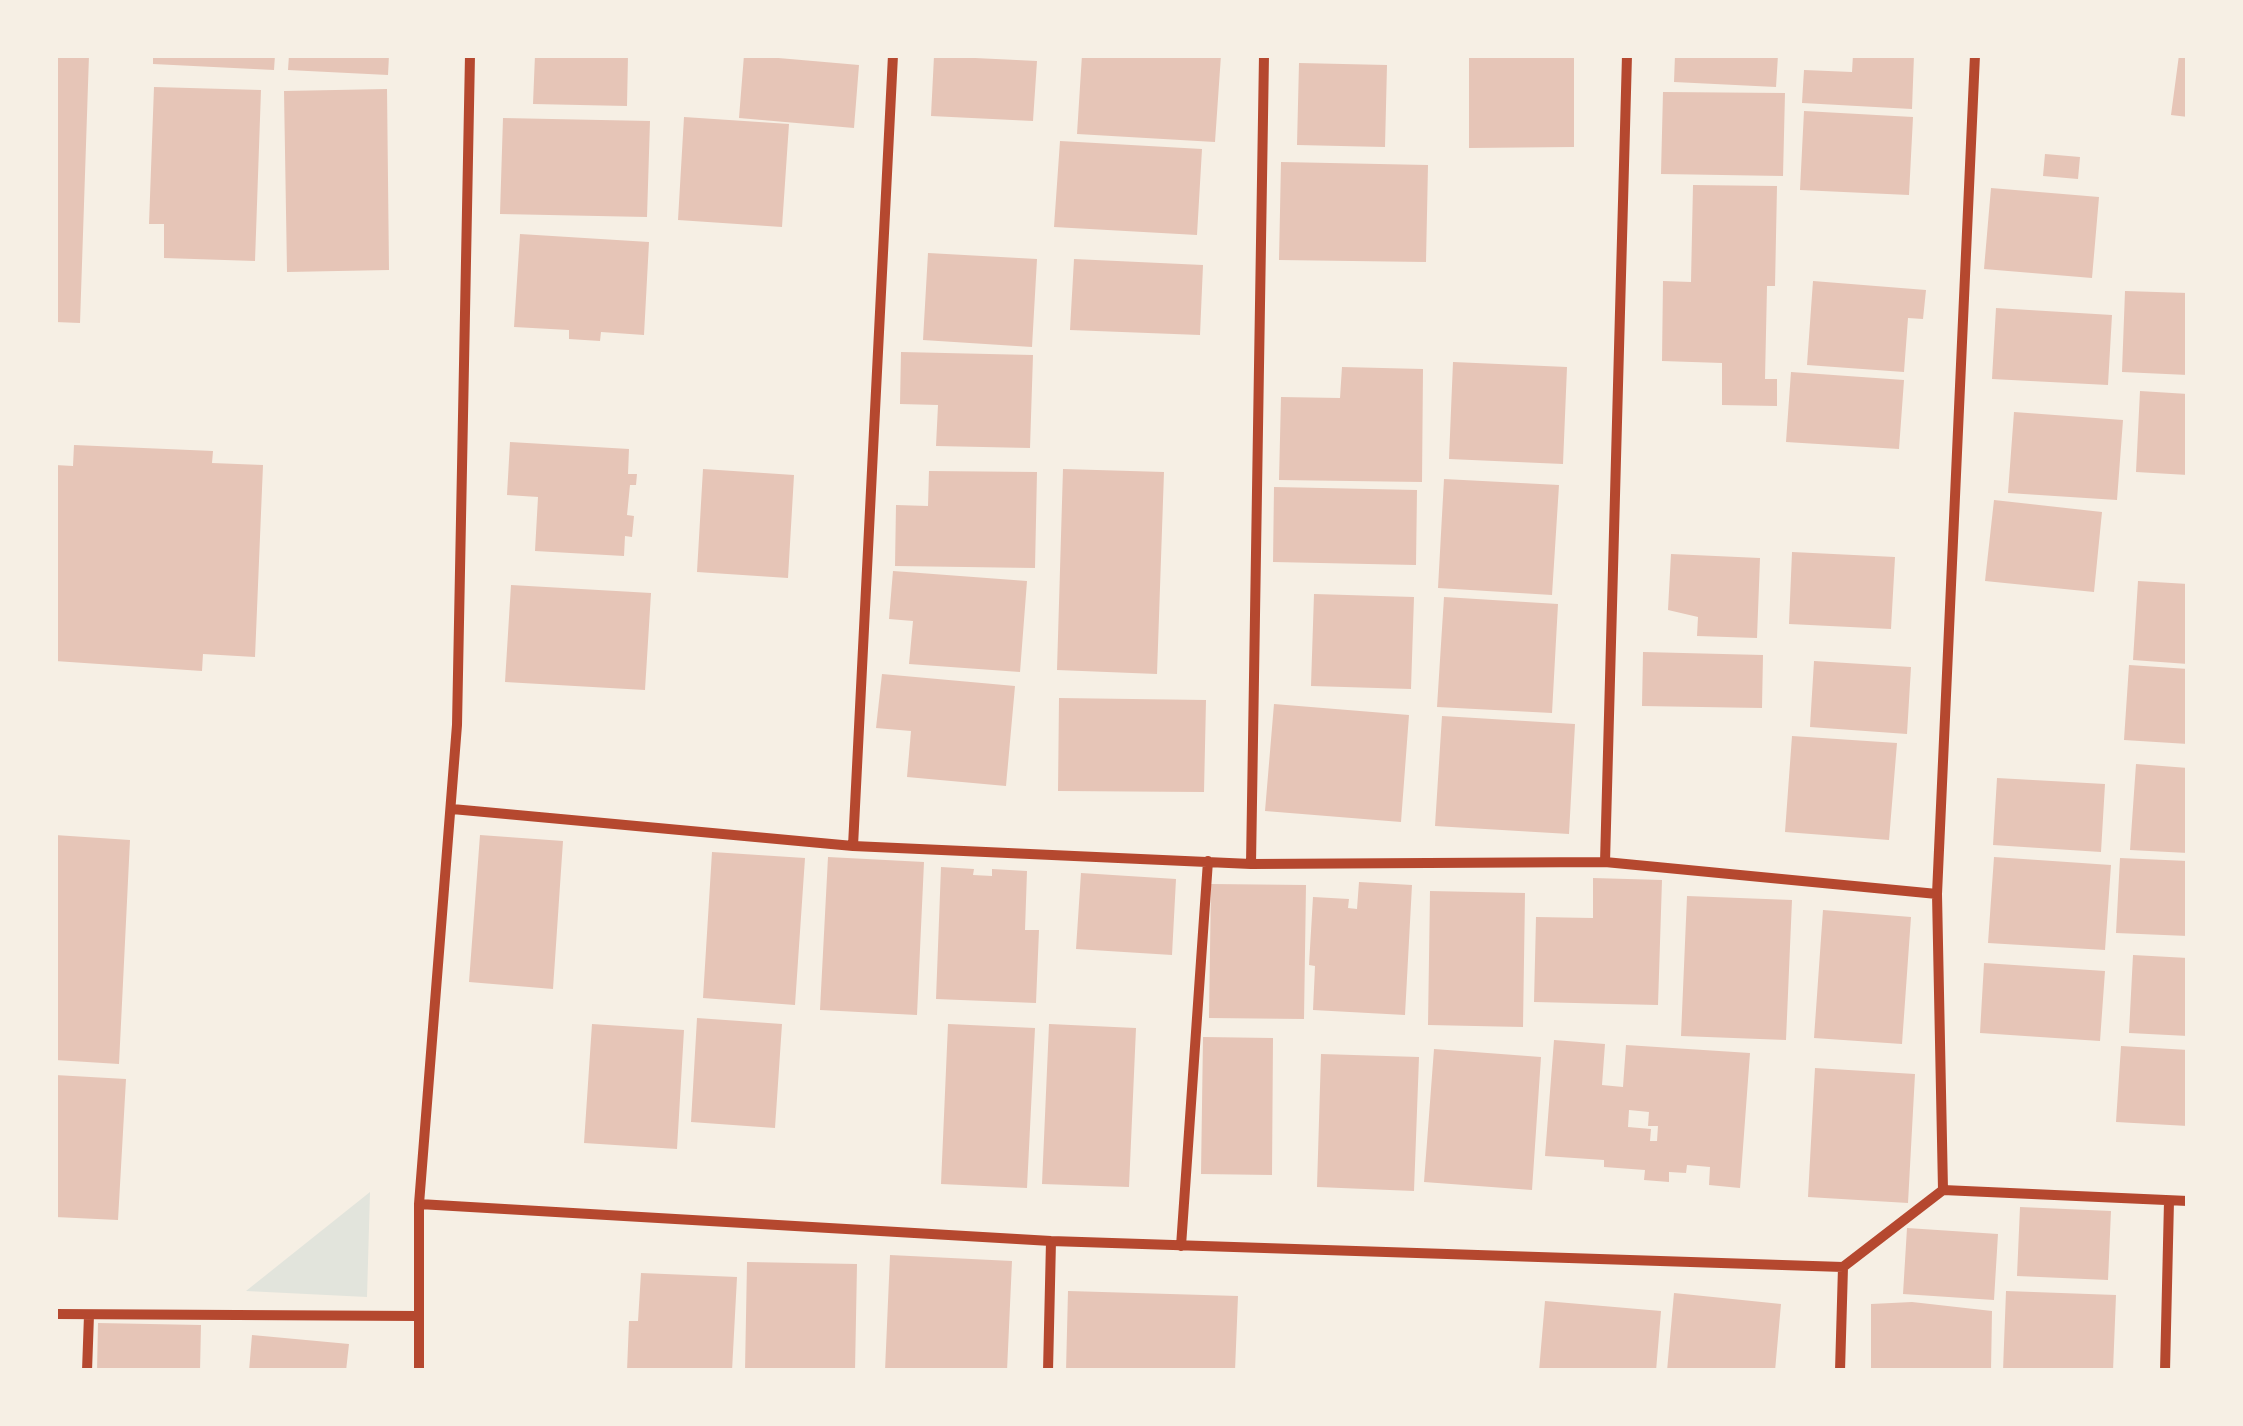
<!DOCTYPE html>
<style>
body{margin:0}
#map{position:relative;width:2243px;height:1426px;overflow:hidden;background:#f6efe4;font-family:"Nunito Sans",sans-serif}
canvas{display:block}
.frame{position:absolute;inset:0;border:58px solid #f6efe4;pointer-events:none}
</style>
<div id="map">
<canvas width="2243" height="1426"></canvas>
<div class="frame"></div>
</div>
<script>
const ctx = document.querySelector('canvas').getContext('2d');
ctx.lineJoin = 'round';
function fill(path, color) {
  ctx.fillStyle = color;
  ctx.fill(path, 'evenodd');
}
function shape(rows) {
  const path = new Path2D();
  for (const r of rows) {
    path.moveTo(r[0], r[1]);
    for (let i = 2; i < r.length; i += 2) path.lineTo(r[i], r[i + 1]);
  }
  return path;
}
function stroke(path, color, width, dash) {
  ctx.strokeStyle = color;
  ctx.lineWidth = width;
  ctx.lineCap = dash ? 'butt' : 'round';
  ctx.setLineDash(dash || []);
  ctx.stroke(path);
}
fill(shape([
 [370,1192,367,1297,246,1291]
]), '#e2e4dc');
fill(shape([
 [55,55,89,55,80,323,55,322],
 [153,55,275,55,274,70,153,64],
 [289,55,389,55,388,75,288,70],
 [535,55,628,55,627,106,533,104],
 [744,55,859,65,854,128,739,118],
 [1082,55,1221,55,1215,142,1077,134],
 [1469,55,1574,55,1574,147,1469,148],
 [1675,55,1778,55,1776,87,1674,82],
 [1853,55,1914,55,1912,109,1802,103,1804,70,1852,72],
 [2179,55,2188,55,2188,117,2171,115],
 [934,56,1037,61,1033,121,931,116],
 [1299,63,1387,65,1385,147,1297,145],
 [154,87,261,90,255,261,164,258,164,224,149,224],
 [387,89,389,270,287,272,284,91],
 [1663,92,1785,93,1783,176,1661,174],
 [1804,111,1913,117,1909,195,1800,190],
 [684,117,789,124,782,227,678,220],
 [503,118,650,121,647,217,500,214],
 [1060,141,1202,149,1197,235,1054,227],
 [2045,154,2080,157,2078,179,2043,176],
 [1281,162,1428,165,1426,262,1279,260],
 [1693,185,1777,186,1775,286,1767,286,1765,379,1777,379,1777,406,1722,405,1722,363,1662,361,1663,281,1691,282],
 [1991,188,2099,197,2092,278,1984,269],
 [520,234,649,242,644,335,601,332,600,341,569,339,569,330,514,327],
 [928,253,1037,259,1032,347,923,340],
 [1074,259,1203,265,1200,335,1070,330],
 [1813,281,1926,290,1923,319,1908,318,1904,372,1807,365],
 [2125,291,2188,293,2188,375,2122,372],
 [1996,308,2112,315,2108,385,1992,379],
 [901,352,1033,355,1030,448,936,446,938,405,900,404],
 [1453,362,1567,367,1563,464,1449,459],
 [1342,367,1423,369,1422,482,1279,480,1281,397,1340,398],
 [1791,372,1904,380,1899,449,1786,442],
 [2140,391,2188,394,2188,475,2136,472],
 [2014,412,2123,420,2117,500,2008,493],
 [510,442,629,449,628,474,637,474,636,485,630,485,627,515,634,516,632,537,625,536,624,556,535,551,538,497,507,495],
 [74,445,213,451,212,463,263,465,255,657,203,654,202,671,55,661,55,465,73,466],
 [703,469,794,475,788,578,697,572],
 [1063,469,1164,472,1157,674,1057,670],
 [929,471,1037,472,1035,568,895,566,896,505,928,506],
 [1444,479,1559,485,1552,595,1438,588],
 [1274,487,1417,490,1416,565,1273,562],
 [1994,500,2102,512,2094,592,1985,581],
 [1792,552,1895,557,1891,629,1789,624],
 [1671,554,1760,558,1757,638,1697,636,1698,617,1668,610],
 [893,571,1027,581,1020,672,909,664,913,621,889,619],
 [2138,581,2188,584,2188,664,2133,660],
 [511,585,651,593,645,690,505,682],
 [1314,594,1414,597,1411,689,1311,686],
 [1444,597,1558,604,1552,713,1437,707],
 [1643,652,1763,655,1762,708,1642,706],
 [1814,661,1911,667,1907,734,1810,727],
 [2129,665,2188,669,2188,744,2124,740],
 [882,674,1015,686,1006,786,907,777,911,731,876,728],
 [1059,698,1206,700,1204,792,1058,791],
 [1274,704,1409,715,1401,822,1265,811],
 [1442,716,1575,724,1569,834,1435,826],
 [1792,736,1897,743,1889,840,1785,832],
 [2136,764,2188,768,2188,853,2130,850],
 [1997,778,2105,784,2101,852,1993,845],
 [55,835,130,840,119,1064,55,1060],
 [480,835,563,841,553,989,469,982],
 [712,852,805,858,795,1005,703,998],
 [828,857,924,862,917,1015,820,1010],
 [1994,857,2111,865,2105,950,1988,943],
 [2120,858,2188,861,2188,936,2116,933],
 [941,867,974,869,973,875,992,876,992,869,1027,871,1025,930,1039,930,1036,1003,936,999],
 [1081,873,1176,879,1172,955,1076,949],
 [1593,878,1662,880,1658,1005,1534,1002,1536,917,1593,918],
 [1359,882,1412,885,1405,1015,1313,1010,1315,966,1309,965,1313,897,1349,899,1348,908,1357,909],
 [1211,884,1306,885,1304,1019,1209,1018],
 [1430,891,1525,893,1523,1027,1428,1025],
 [1687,896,1792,900,1786,1040,1681,1036],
 [1823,910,1911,917,1902,1044,1814,1038],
 [2133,955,2188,958,2188,1036,2129,1033],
 [1984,963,2105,971,2100,1041,1980,1033],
 [697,1018,782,1024,775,1128,691,1122],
 [592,1024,684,1030,677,1149,584,1143],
 [948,1024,1035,1028,1027,1188,941,1184],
 [1049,1024,1136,1028,1129,1187,1042,1184],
 [1203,1037,1273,1038,1272,1175,1201,1174],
 [1554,1040,1605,1044,1602,1085,1623,1087,1626,1045,1750,1053,1740,1188,1709,1185,1710,1167,1687,1165,1686,1173,1669,1172,1669,1182,1644,1180,1645,1170,1604,1167,1604,1160,1545,1156],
 [1629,1110,1649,1112,1648,1126,1658,1126,1657,1141,1650,1141,1651,1129,1628,1127],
 [2121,1046,2188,1050,2188,1126,2116,1122],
 [1434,1049,1541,1057,1532,1190,1424,1182],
 [1321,1054,1419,1057,1414,1191,1317,1187],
 [1815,1068,1915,1074,1908,1203,1808,1197],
 [55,1075,126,1079,118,1220,55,1217],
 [2020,1207,2111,1211,2108,1280,2017,1276],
 [1907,1228,1998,1234,1994,1300,1903,1294],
 [890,1255,1012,1261,1007,1371,885,1371],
 [747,1262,857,1264,855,1371,745,1371],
 [641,1273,737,1277,732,1371,627,1371,629,1321,638,1321],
 [1068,1291,1238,1296,1235,1371,1066,1371],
 [2006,1291,2116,1295,2113,1371,2003,1371],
 [1674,1293,1781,1304,1775,1371,1667,1371],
 [1545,1301,1661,1311,1656,1371,1539,1371],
 [1912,1302,1992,1311,1991,1371,1871,1371,1871,1304],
 [98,1323,201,1325,200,1371,97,1371],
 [252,1335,349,1344,346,1371,249,1371]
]), '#e6c5b7');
stroke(shape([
 [452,809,853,846,1251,864,1605,862,1937,894],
 [853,846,893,55],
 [1605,862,1627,55],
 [1251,864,1264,55],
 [1943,1190,1937,894,1975,55],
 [419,1204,1051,1241,1843,1267],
 [1181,1246,1208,861],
 [1843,1267,1943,1190,2188,1201],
 [55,1314,419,1316],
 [87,1371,89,1315],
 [419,1371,419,1204,457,725,470,55],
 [1048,1371,1051,1241],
 [1840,1371,1843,1267],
 [2165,1371,2169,1201]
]), '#b5482f', 10);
</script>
